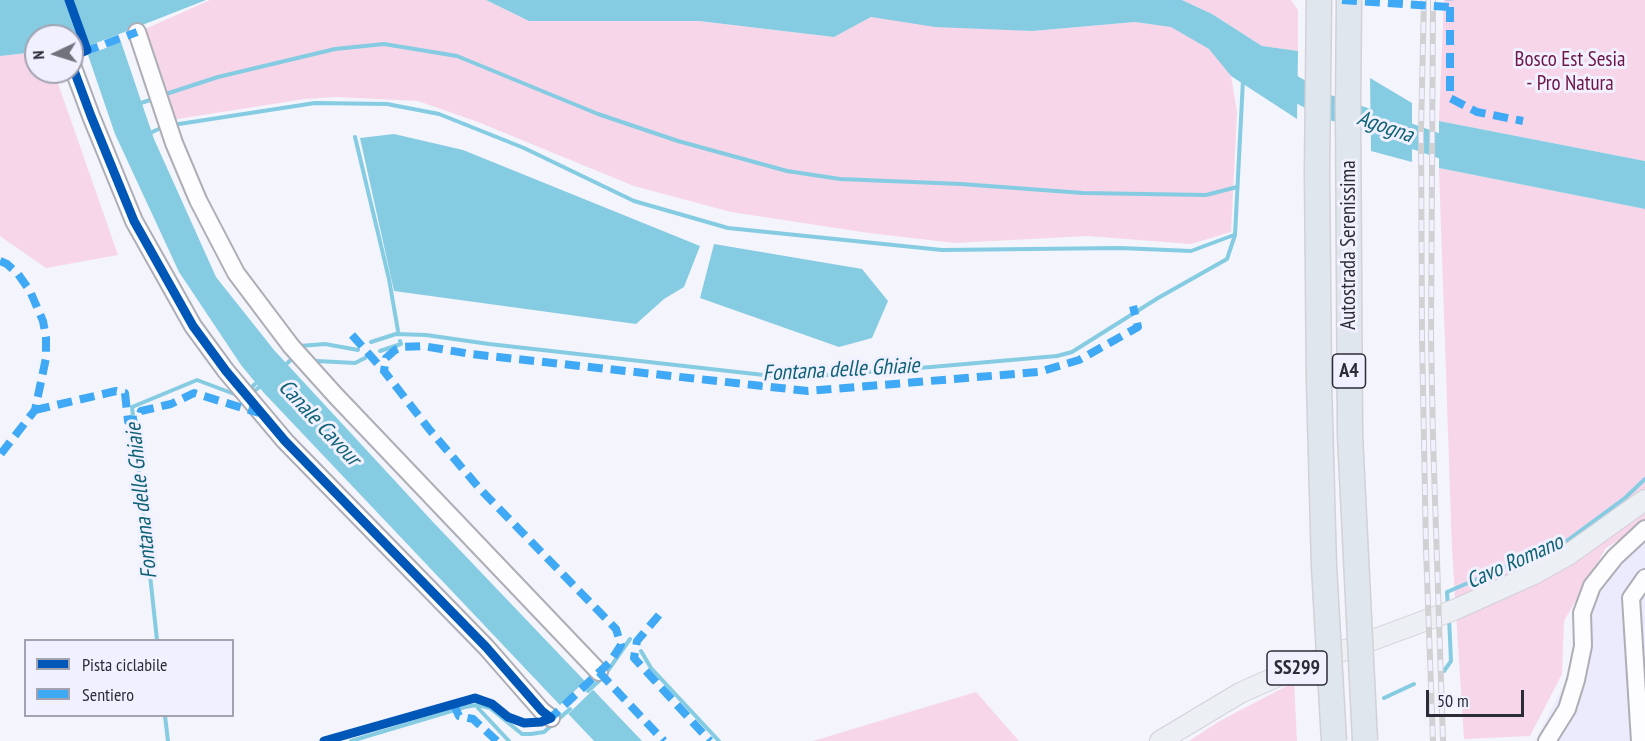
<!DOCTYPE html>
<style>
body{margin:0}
#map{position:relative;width:1645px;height:741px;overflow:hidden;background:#f4f4fc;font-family:"PT Sans Narrow",sans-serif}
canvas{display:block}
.legend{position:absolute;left:24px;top:639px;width:210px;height:78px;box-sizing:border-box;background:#f0f0ff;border:2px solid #a2a2b0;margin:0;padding:8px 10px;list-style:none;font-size:18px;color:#2c2c39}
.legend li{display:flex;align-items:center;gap:12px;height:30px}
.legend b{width:30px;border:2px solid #a2a2b0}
.north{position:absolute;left:24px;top:24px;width:60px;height:60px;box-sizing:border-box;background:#f0f0ff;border:2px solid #a2a2b0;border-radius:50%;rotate:266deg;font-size:16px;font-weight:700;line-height:24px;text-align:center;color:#2c2c39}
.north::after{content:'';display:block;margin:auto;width:21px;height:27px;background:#72727d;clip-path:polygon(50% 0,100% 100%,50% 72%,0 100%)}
.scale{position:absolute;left:1426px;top:690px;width:98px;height:27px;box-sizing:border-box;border:3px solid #2c2c39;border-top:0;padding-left:8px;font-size:18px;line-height:21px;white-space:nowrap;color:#2c2c39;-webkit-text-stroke:4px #f0f0ff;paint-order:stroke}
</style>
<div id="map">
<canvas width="1645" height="741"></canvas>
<ul class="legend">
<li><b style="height:8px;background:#0057b8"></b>Pista ciclabile</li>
<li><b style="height:8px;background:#3fa9f5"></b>Sentiero</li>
</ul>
<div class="north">N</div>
<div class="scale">50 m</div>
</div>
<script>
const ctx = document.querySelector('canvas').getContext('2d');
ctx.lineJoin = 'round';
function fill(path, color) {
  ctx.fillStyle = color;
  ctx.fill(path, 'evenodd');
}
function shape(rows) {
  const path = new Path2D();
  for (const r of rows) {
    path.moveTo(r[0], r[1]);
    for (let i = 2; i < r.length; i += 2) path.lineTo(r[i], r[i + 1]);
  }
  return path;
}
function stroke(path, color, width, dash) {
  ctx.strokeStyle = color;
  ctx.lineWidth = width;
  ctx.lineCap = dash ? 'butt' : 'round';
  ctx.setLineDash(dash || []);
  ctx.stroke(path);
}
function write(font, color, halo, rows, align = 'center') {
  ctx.font = font + ' "PT Sans Narrow",sans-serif';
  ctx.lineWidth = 6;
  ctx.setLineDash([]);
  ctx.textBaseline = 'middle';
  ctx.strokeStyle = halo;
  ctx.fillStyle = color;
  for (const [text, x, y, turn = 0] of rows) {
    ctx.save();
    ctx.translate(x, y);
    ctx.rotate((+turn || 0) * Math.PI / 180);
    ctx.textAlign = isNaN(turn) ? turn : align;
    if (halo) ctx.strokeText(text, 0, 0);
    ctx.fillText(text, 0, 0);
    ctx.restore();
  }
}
fill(shape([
 [1645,531,1645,741,1535,741,1569,675,1581,607]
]), '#ebebfd');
fill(shape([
 [210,0,486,0,529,21,699,21,834,37,871,17,1032,31,1135,22,1172,27,1210,49,1231,76,1237,112,1231,232,1191,244,1087,236,955,243,869,233,731,212,634,186,478,122,418,101,337,97,305,99,171,120,143,30],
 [1182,0,1291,0,1298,10,1298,51,1262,46,1212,14],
 [1444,0,1645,0,1645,161,1439,121],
 [36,52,36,72,54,72,118,255,46,268,0,236,0,56],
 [1439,168,1645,209,1645,524,1606,548,1564,621,1562,674,1530,736,1464,739,1452,549],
 [1294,682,1297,741,1189,741,1218,722],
 [976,692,1019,741,813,741]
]), '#f6d6e8');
fill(shape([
 [0,0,206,0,81,49,72,49,72,36,36,36,36,52,0,56],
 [486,0,1182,0,1212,14,1262,46,1298,51,1297,119,1231,76,1209,49,1171,27,1135,22,1032,31,935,27,871,17,834,37,699,21,529,21],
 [121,42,154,139,216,277,274,350,433,522,642,741,594,741,264,393,241,365,179,272,115,134,88,55],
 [1370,78,1412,103,1412,162,1371,151],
 [1439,121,1645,161,1645,209,1439,168],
 [394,134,463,150,700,246,684,287,664,299,636,324,394,291,360,138],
 [714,244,862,269,888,301,872,338,839,347,700,298]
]), '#85cce2');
fill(shape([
 [587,679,595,688,566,716,558,707]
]), '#f4f4fc');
stroke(shape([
 [166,94,218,77,335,49,384,44,457,56,598,114,678,141,787,171,840,179,961,184,1083,193,1206,195,1237,187],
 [138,104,153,99],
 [179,124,315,103,387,104,439,114,524,148,634,201,728,228,942,250,1120,248,1191,251,1234,235],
 [148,134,163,127],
 [355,137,389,279,398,331],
 [371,342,396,334,426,335,489,344,764,375,814,376,931,367,1057,356,1072,352,1158,298,1227,259,1235,235,1243,80],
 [299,346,325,344,358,350],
 [380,351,401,344,400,341],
 [317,361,355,363,365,358],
 [283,367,294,357],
 [249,390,255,384],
 [252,393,263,384],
 [1448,607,1447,592,1568,540,1625,498,1645,479],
 [157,640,132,407,197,380,237,395],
 [641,651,651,668,719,741],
 [1444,671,1451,661,1449,617],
 [607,672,630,639],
 [588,691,599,681],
 [1384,698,1414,684],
 [477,705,478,708,509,741],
 [165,716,168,741],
 [351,741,465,707,477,705,490,708,522,734,531,734,544,732,570,709]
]), '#85cce2', 4);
stroke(shape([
 [1271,75,1326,106,1451,150,1472,153]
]), '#85cce2', 24);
const minor = shape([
 [137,32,174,143,198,200,236,273,291,346,336,396,599,672],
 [72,57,72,65,91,116,134,221,193,326,226,371,285,441,486,647,542,711,551,718],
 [1547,741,1567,709,1576,680,1583,646,1582,613,1592,586,1615,557,1645,529],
 [1640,741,1631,598,1645,578]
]);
const major = shape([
 [1160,741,1240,693,1294,669,1454,610,1532,575,1568,555,1645,500]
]);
stroke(minor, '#aeaeb7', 20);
stroke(major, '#d1d1d7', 22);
stroke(minor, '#fdfdff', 16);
stroke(major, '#eceff4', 20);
const rail = shape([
 [1424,0,1421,130,1422,337,1426,549,1433,741],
 [1433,0,1431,337,1433,439,1443,741]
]);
stroke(rail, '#d1d1d4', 6);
stroke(rail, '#f0f0ff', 4, [11]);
const highwayBridge = shape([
 [1319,0,1317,172,1319,382,1324,567,1334,741],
 [1349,0,1348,107,1350,435,1365,741]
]);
stroke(highwayBridge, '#d1d1d7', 27, []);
stroke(highwayBridge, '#e0e6ee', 24);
stroke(shape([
 [1342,0,1450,7,1450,0],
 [1450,7,1450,98,1477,112,1523,121],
 [84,52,137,32],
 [0,261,7,264,18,274,30,291,43,321,46,337,46,358,35,410,0,455],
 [352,335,384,371],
 [35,410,116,391,125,393,128,421,139,419,141,411,171,404,194,393,259,413],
 [659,615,637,641,634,658,710,741],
 [599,672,664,741],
 [453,703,459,716,473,719,497,741],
 [547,720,555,714,610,662,621,645,616,629,480,489,429,429,384,371,386,358,395,350,402,347,423,346,471,354,808,391,1039,372,1079,360,1138,327,1133,306]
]), '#3fa9f5', 8, [15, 8]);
stroke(shape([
 [69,0,87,50,72,57,72,65,91,116,134,221,193,326,226,371,285,441,486,647,542,711,551,718,541,722,524,723,508,717,492,704,475,698,324,741]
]), '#0057b8', 9);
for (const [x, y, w] of [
 [1349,371,33],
 [1297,668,60]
]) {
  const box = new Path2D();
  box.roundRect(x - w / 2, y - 17, w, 34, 4.5);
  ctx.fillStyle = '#f0f0ff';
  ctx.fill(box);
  stroke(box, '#2c2c39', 1.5);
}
write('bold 20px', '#2c2c39', null, [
 ["A4",1349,371],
 ["SS299",1297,668]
]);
write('21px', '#6d1548', '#f0f0ff', [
 ["Bosco Est Sesia",1570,60],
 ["- Pro Natura",1570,84]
]);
write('21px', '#2c2c39', '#f0f0ff', [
 ["Autostrada Serenissima",1349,245,-90]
]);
write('italic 22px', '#0f6276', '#f0f0ff', [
 ["Agogna",1385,127,19],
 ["Fontana delle Ghiaie",841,370,-3],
 ["Canale Cavour",319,423,47],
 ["Fontana delle Ghiaie",142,501,-96],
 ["Cavo Romano",1515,562,-24]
]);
</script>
